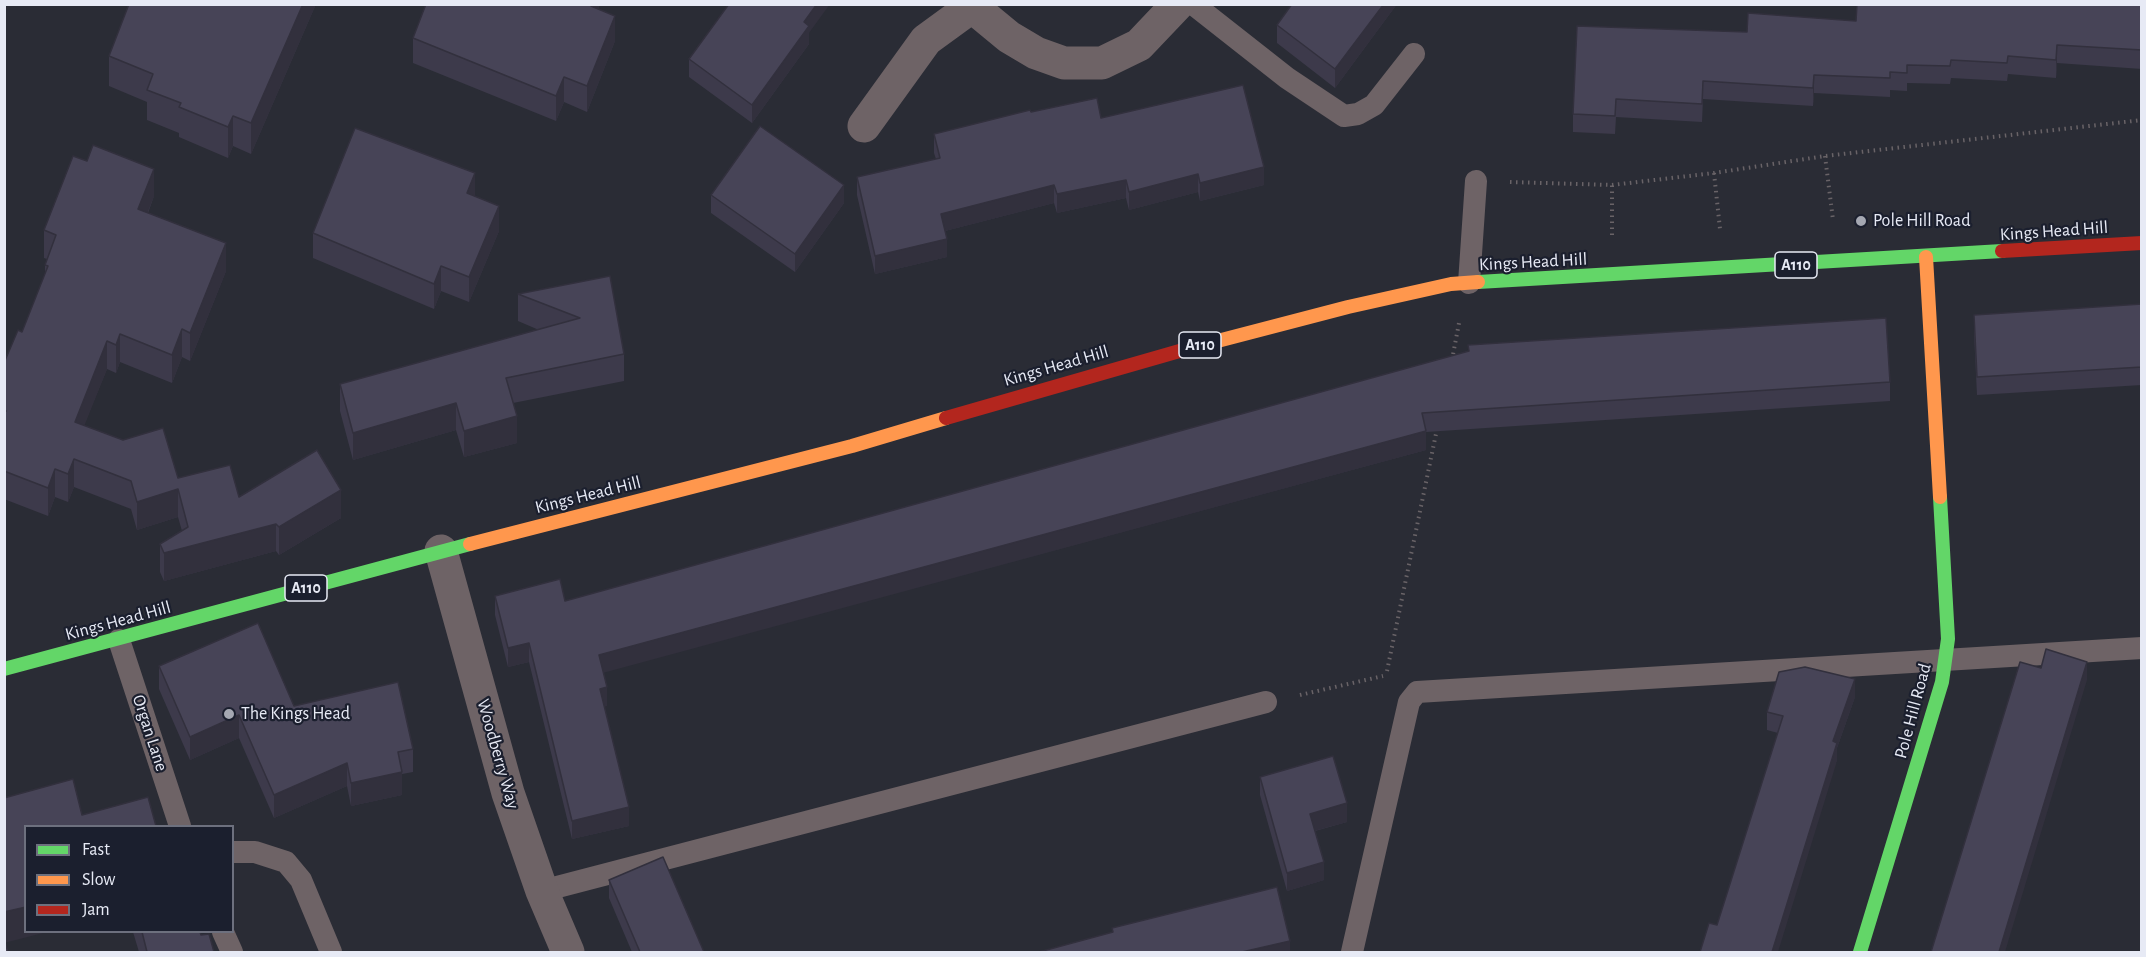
<!DOCTYPE html>
<style>
body{margin:0}
#map{position:relative;width:2146px;height:957px;overflow:hidden;background:#2a2c35;font-family:"Alegreya Sans",sans-serif}
canvas{display:block}
.frame{position:absolute;inset:0;border:6px solid #e7eaf5;pointer-events:none}
.legend{position:absolute;left:24px;top:825px;width:210px;height:108px;box-sizing:border-box;background:#1b1f2e;border:2px solid #6d707e;margin:0;padding:8px 10px;list-style:none;font-size:18px;color:#e7eaf5}
.legend li{display:flex;align-items:center;gap:12px;height:30px}
.legend b{width:30px;border:2px solid #6d707e}
</style>
<div id="map">
<canvas width="2146" height="957"></canvas>
<div class="frame"></div>
<ul class="legend">
<li><b style="height:8px;background:#63d668"></b>Fast</li>
<li><b style="height:8px;background:#ff974d"></b>Slow</li>
<li><b style="height:8px;background:#b3261e"></b>Jam</li>
</ul>
</div>
<script>
const ctx = document.querySelector('canvas').getContext('2d');
ctx.lineJoin = 'round';
function shape(rows) {
  const path = new Path2D();
  for (const r of rows) {
    path.moveTo(r[0], r[1]);
    for (let i = 2; i < r.length; i += 2) path.lineTo(r[i], r[i + 1]);
  }
  return path;
}
function stroke(path, color, width, dash) {
  ctx.strokeStyle = color;
  ctx.lineWidth = width;
  ctx.lineCap = dash ? 'butt' : 'round';
  ctx.setLineDash(dash || []);
  ctx.stroke(path);
}
function fill(path, color) {
  ctx.fillStyle = color;
  ctx.fill(path, 'evenodd');
}
function write(font, color, halo, rows, align = 'center') {
  ctx.font = font + ' "Alegreya Sans",sans-serif';
  ctx.lineWidth = 4.5;
  ctx.setLineDash([]);
  ctx.textBaseline = 'middle';
  ctx.strokeStyle = halo;
  ctx.fillStyle = color;
  for (const [text, x, y, turn = 0] of rows) {
    ctx.save();
    ctx.translate(x, y);
    ctx.rotate((+turn || 0) * Math.PI / 180);
    ctx.textAlign = isNaN(turn) ? turn : align;
    if (halo) ctx.strokeText(text, 0, 0);
    ctx.fillText(text, 0, 0);
    ctx.restore();
  }
}
stroke(shape([
 [1825,156,1833,220],
 [1714,173,1720,229],
 [1510,182,1612,185,1714,173,1825,156,2142,120],
 [1612,235,1612,185],
 [1452,360,1459,323],
 [1387,671,1437,429],
 [1300,695,1383,676]
]), '#696367', 4, [1.5, 4.5]);
stroke(shape([
 [1193,4,1287,78,1344,116,1358,114,1374,105,1414,54],
 [1469,283,1476,181],
 [119,640,180,826],
 [232,852,255,852,286,862,301,880,331,952],
 [542,891,1266,702],
 [223,932,232,952],
 [1352,952,1409,702,1417,692,2142,648]
]), '#6e6366', 22);
stroke(shape([
 [969,4,1009,37,1036,53,1064,63,1102,63,1139,45,1178,4],
 [864,126,926,40,970,8],
 [441,551,508,793,542,891,568,952]
]), '#6e6366', 33);
stroke(shape([
 [1478,282,2002,251],
 [4,669,470,544],
 [1860,952,1942,682,1948,639,1940,497]
]), '#63d668', 14);
stroke(shape([
 [1926,257,1940,497],
 [1183,350,1348,307,1451,284,1478,282],
 [470,544,852,446,946,418]
]), '#ff974d', 14);
stroke(shape([
 [2002,251,2142,243],
 [946,418,1183,350]
]), '#b3261e', 14);
fill(shape([
 [129,4,316,4,251,154,233,146,228,158,179,137,179,133,147,120,147,102,109,86,109,56],
 [599,4,599,9,615,41,587,112,564,102,556,121,413,63,413,38],
 [1292,4,1397,4,1335,88,1277,43,1277,25],
 [2142,4,2142,69,2057,63,2056,78,2008,74,2007,81,1951,78,1950,84,1907,83,1907,91,1890,90,1890,97,1814,93,1813,106,1703,99,1702,122,1616,117,1615,134,1573,132,1573,114,1747,32,1856,21],
 [809,33,809,44,752,123,689,77,689,59],
 [1031,112,1101,118,1264,185,1200,201,1198,192,1129,210,1126,198,1057,213,1054,203,945,231,947,257,875,274,857,195,857,177,936,159,934,153,934,134],
 [711,195,844,203,795,272,711,213],
 [154,196,148,213,226,271,190,361,182,357,172,383,120,362,116,373,107,369,84,425,178,478,239,497,341,518,279,555,276,551,164,581,160,572,160,544,182,531,178,517,137,530,131,509,74,487,68,502,55,497,48,516,4,499,4,363,22,332,45,274,45,265,47,259,44,258,44,230],
 [475,196,499,231,469,302,441,291,434,309,313,258,313,233],
 [610,276,624,354,624,381,513,403,517,443,464,457,456,430,353,460,340,411,340,384,539,330,518,321,518,294],
 [2142,304,2142,385,1977,395,1974,333,1974,315],
 [1468,351,1890,382,1890,401,1426,432,1426,450,603,672,607,706,604,706,629,826,572,839,529,662,508,667,495,615,495,596,565,601],
 [159,666,294,706,413,749,413,772,402,774,402,795,351,806,347,786,274,818,239,738,190,760,159,689],
 [1855,697,1837,748,1837,761,1717,925,1778,733,1767,730,1767,712],
 [1260,777,1347,822,1315,831,1324,880,1287,891,1260,795],
 [609,880,704,952,632,952,609,898],
 [133,932,200,932,201,935,214,952,139,952]
]), '#3d3a4b');
fill(shape([
 [303,4,316,4,251,154,251,123],
 [592,4,599,4,599,13,591,6],
 [817,4,830,4,809,33,809,44,752,123,752,105,804,22],
 [1384,4,1397,4,1335,88,1335,69],
 [615,16,615,41,587,112,587,86],
 [2057,45,2057,63,2056,78,2056,60],
 [1814,75,1814,93,1813,106,1813,88],
 [564,77,564,102,556,121,556,96],
 [233,116,233,146,228,158,228,127],
 [1264,167,1264,185,1200,201,1200,183],
 [154,169,154,196,138,237,138,209],
 [475,173,475,198,467,193],
 [1198,174,1198,192,1129,210,1129,192],
 [1126,180,1126,198,1057,213,1057,194],
 [844,185,844,203,795,272,795,254],
 [1054,185,1054,203,941,232,941,214],
 [499,206,499,231,469,302,469,277],
 [947,239,947,257,875,274,875,256],
 [226,243,226,271,190,361,190,333],
 [441,266,441,291,434,309,434,284],
 [182,329,182,357,172,383,172,355],
 [120,334,120,362,116,373,116,345],
 [107,341,107,369,75,449,75,422],
 [456,403,456,430,353,460,353,433],
 [517,416,517,443,464,457,464,431],
 [1426,431,1426,450,599,674,599,655],
 [74,459,74,487,68,502,68,474],
 [55,469,55,497,48,516,48,488],
 [178,489,178,517,137,530,137,502],
 [341,490,341,518,279,555,279,527],
 [276,524,276,551,164,581,164,553],
 [529,643,529,662,508,667,508,648],
 [2087,662,2087,680,2005,952,1999,952],
 [1855,679,1855,697,1837,748,1837,761,1778,952,1772,952,1833,741],
 [607,687,607,706,600,708,600,689],
 [239,715,239,738,190,760,190,737],
 [347,763,347,786,274,818,274,795],
 [402,772,402,795,351,806,351,783],
 [1347,803,1347,822,1310,832,1310,814],
 [629,807,629,826,572,839,572,821],
 [1324,862,1324,880,1287,891,1287,873],
 [26,907,26,932,47,932,4,943,4,912],
 [1290,941,1290,952,1242,952]
]), '#32303d');
const building = shape([
 [129,4,303,4,251,123,233,116,228,127,179,107,181,103,147,90,153,74,109,56,129,4],
 [426,4,592,4,591,6,615,16,587,86,564,77,556,96,413,38,426,4],
 [729,4,817,4,804,22,809,26,752,105,689,59,729,4],
 [1292,4,1384,4,1335,69,1277,25,1292,4],
 [1857,4,2142,4,2142,50,2057,45,2056,60,2008,56,2007,63,1951,60,1950,66,1907,65,1907,73,1890,72,1890,78,1814,75,1813,88,1703,81,1702,104,1616,99,1615,116,1573,114,1577,26,1747,32,1748,13,1856,21,1857,4],
 [1243,85,1264,167,1200,183,1198,174,1129,192,1126,180,1057,194,1054,185,941,214,947,239,875,256,857,177,940,158,934,134,1030,110,1031,112,1097,98,1101,118,1243,85],
 [760,126,844,185,795,254,711,195,760,126],
 [355,128,475,173,467,193,499,206,469,277,441,266,434,284,313,233,355,128],
 [93,145,154,169,138,209,226,243,190,333,182,329,172,355,120,334,116,345,107,341,75,422,123,440,163,428,178,478,230,465,239,497,317,450,341,490,279,527,276,524,164,553,160,544,188,527,178,489,137,502,131,481,74,459,68,474,55,469,48,488,4,471,4,413,6,411,4,410,4,363,18,330,22,332,48,266,45,265,56,235,44,230,73,156,87,161,93,145],
 [610,276,624,354,506,378,517,416,464,431,456,403,353,433,340,384,580,318,518,294,610,276],
 [2142,304,2142,367,1977,377,1974,315,2142,304],
 [1886,318,1890,382,1422,413,1426,431,599,655,607,687,600,689,629,807,572,821,529,643,508,648,495,596,560,579,565,601,1469,351,1468,345,1886,318],
 [258,623,294,706,398,682,413,749,398,752,402,772,351,783,347,763,274,795,239,715,190,737,159,666,258,623],
 [2046,649,2087,662,1999,952,1931,952,2020,662,2041,668,2046,649],
 [1805,667,1855,679,1833,741,1837,743,1772,952,1700,952,1709,923,1717,925,1783,716,1767,712,1779,672,1805,667],
 [1333,756,1347,803,1310,814,1324,862,1287,873,1260,777,1333,756],
 [73,779,82,815,148,797,156,826,26,826,26,907,4,912,4,798,73,779],
 [663,857,704,952,640,952,609,880,663,857],
 [1277,887,1290,941,1242,952,1039,952,1113,932,1112,928,1277,887],
 [142,932,200,932,201,935,209,934,214,952,147,952,142,932],
 [4,939,8,952,4,952,4,939]
]);
fill(building, '#474457');
stroke(building, '#32303d', 1.5);
for (const [x, y, r, color] of [
 [1861,221,6,"#a5a8b2"],
 [229,714,6,"#a5a8b2"]
]) {
  const dot = new Path2D();
  dot.arc(x, y, r, 0, 2 * Math.PI);
  ctx.fillStyle = color;
  ctx.fill(dot);
  stroke(dot, '#1b1f2e', 2);
}
for (const [x, y, w] of [
 [1796,265,42],
 [1200,345,42],
 [306,588,42]
]) {
  const box = new Path2D();
  box.roundRect(x - w / 2, y - 13, w, 26, 4.5);
  ctx.fillStyle = '#1b1f2e';
  ctx.fill(box);
  stroke(box, '#e7eaf5', 1.5);
}
write('bold 16px', '#e7eaf5', null, [
 ["A110",1796,265],
 ["A110",1200,345],
 ["A110",306,588]
]);
write('18px', '#e7eaf5', '#1b1f2e', [
 ["Pole Hill Road",1873,221],
 ["The Kings Head",241,714]
], 'left');
write('18px', '#e7eaf5', '#1b1f2e', [
 ["Kings Head Hill",2054,231,-4],
 ["Kings Head Hill",1533,262,-3],
 ["Kings Head Hill",1056,366,-16],
 ["Kings Head Hill",588,495,-14],
 ["Kings Head Hill",118,621,-15],
 ["Pole Hill Road",1913,711,-75],
 ["Organ Lane",150,733,72],
 ["Woodberry Way",498,754,74]
]);
</script>
